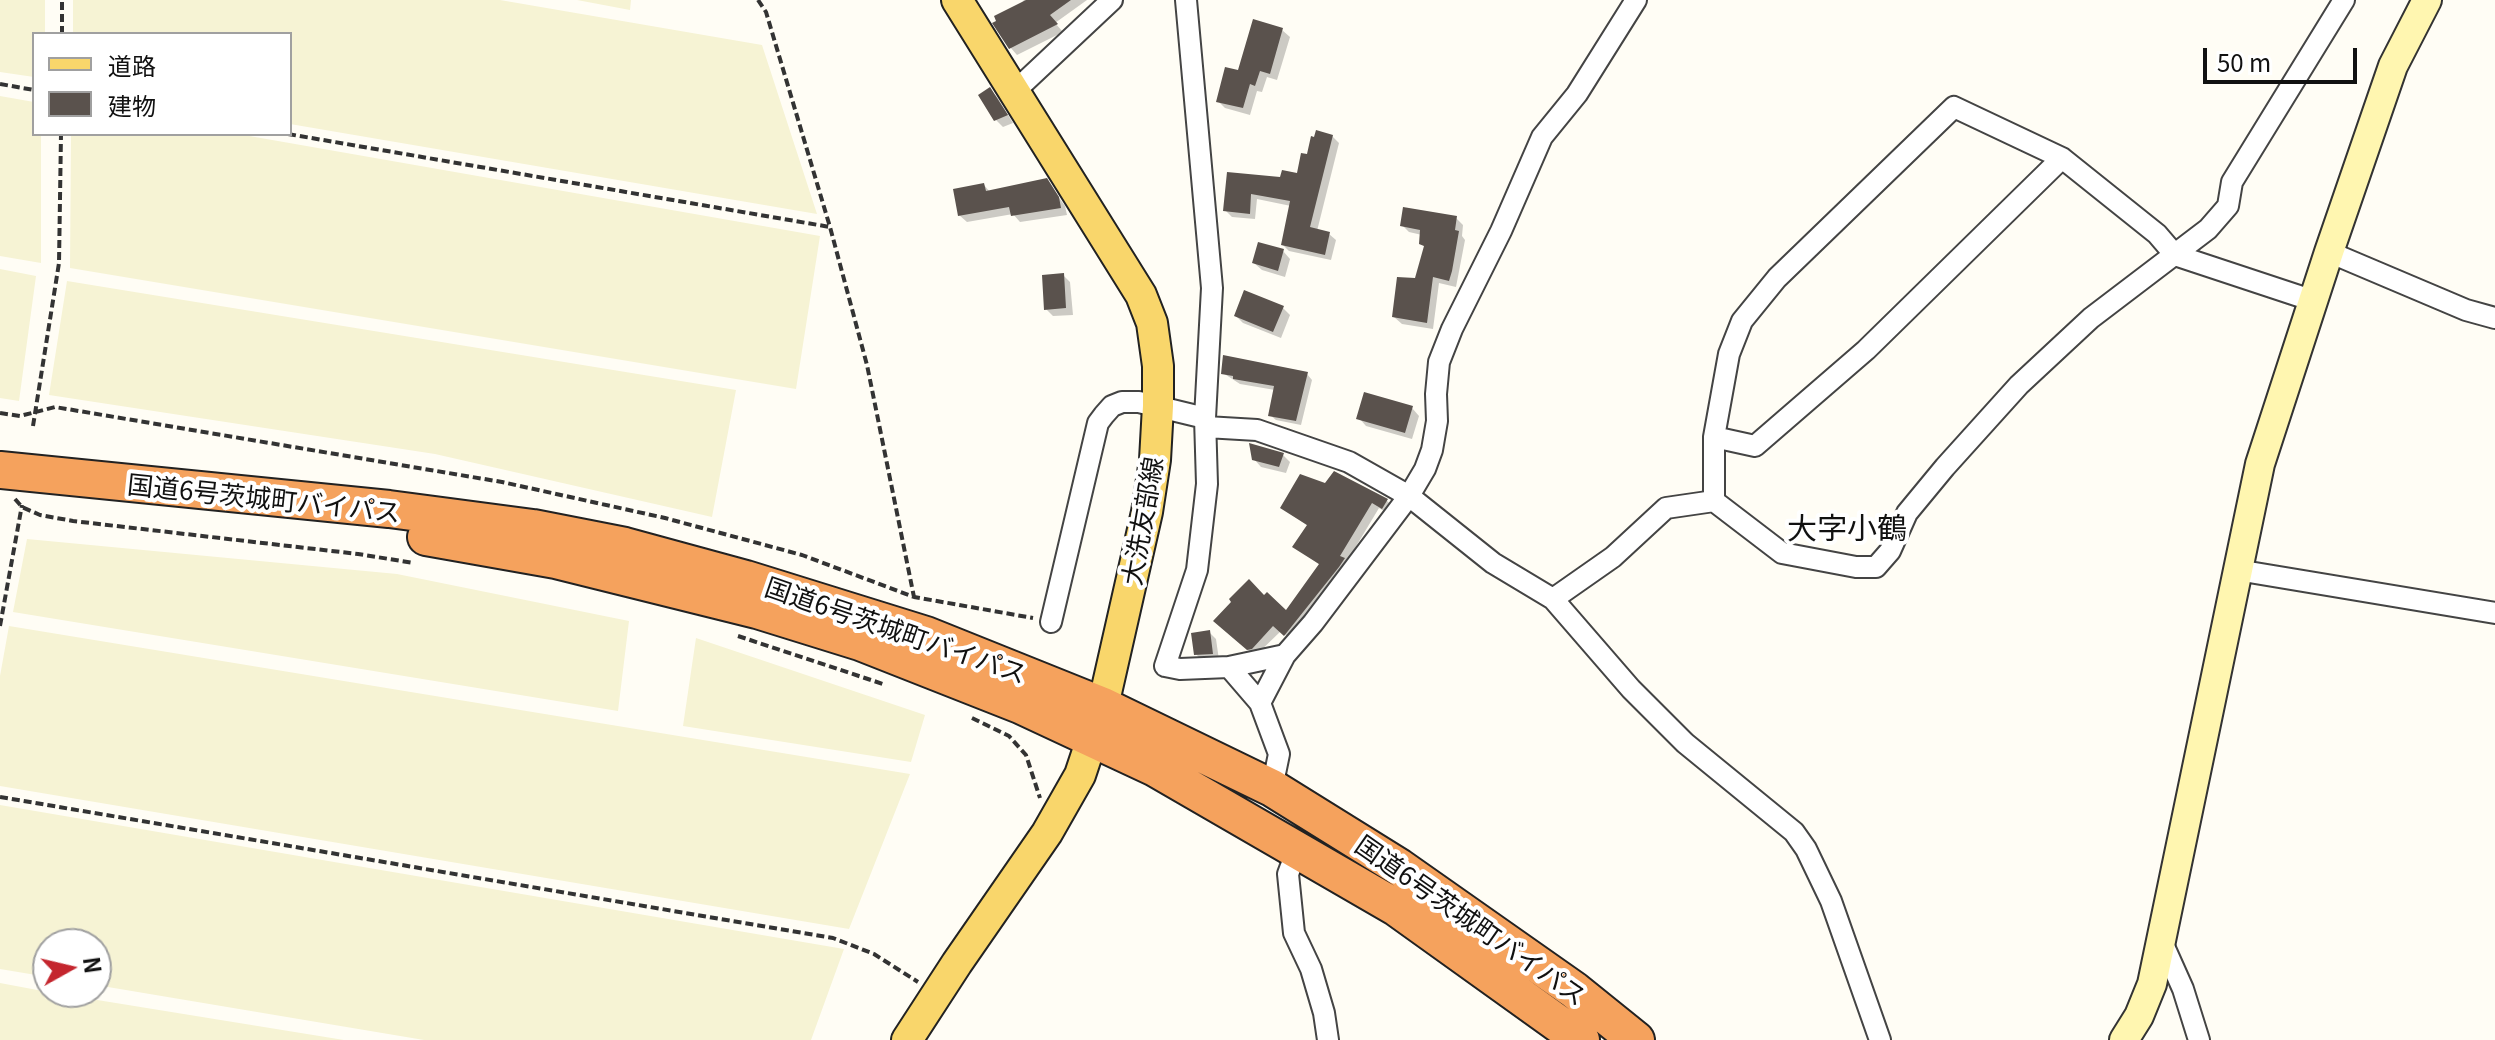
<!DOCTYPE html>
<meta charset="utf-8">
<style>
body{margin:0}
#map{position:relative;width:2495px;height:1040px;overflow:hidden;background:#fffdf5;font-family:Georgia,"Noto Sans JP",serif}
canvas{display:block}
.legend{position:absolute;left:32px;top:32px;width:260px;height:104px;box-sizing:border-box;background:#fff;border:2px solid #a0a0a0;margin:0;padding:10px 14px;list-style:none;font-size:24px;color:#111}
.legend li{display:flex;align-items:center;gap:16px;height:40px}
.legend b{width:40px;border:2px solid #a0a0a0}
.north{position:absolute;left:32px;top:928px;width:80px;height:80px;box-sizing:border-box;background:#fff;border:2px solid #a0a0a0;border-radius:50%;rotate:82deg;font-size:22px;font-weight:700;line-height:32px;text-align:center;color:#111}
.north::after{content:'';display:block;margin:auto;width:28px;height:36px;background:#c4262e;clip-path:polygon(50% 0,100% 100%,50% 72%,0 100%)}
.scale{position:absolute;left:2203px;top:48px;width:154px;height:36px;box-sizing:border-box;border:4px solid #111;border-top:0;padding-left:10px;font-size:24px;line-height:28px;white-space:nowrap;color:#111;-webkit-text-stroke:6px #fff;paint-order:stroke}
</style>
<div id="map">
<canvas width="2495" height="1040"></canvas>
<ul class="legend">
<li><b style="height:10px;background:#f9d66b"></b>道路</li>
<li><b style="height:22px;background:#5a524d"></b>建物</li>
</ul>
<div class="north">N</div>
<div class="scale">50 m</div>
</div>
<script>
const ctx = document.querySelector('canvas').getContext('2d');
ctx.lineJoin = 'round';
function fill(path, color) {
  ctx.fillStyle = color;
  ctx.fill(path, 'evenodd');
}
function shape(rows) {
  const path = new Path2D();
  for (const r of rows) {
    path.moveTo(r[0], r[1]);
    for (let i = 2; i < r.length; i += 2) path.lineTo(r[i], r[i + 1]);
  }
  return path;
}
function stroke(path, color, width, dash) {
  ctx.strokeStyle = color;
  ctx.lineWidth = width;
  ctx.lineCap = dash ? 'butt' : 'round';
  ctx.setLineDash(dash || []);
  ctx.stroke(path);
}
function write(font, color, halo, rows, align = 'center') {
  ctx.font = font + ' Georgia,"Noto Sans JP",serif';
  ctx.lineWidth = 8;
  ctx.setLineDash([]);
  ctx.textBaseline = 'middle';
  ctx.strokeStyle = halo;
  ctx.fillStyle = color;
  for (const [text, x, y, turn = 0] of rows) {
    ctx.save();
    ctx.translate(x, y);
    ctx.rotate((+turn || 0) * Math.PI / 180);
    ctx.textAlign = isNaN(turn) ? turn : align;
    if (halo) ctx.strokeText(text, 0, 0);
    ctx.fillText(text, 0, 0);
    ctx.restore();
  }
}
fill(shape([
 [0,0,45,0,45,34,34,34,34,77,0,72],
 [73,0,500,0,762,45,817,214,290,124,290,34,73,34],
 [577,0,631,0,630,10],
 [0,96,34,102,34,134,41,134,41,263,0,256],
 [71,134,238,134,820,236,796,389,70,268],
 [0,269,36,276,19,401,0,398],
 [67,281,736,390,712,517,435,454,49,395],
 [27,539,397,574,629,621,618,711,13,612],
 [9,626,910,774,849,929,0,786,0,676],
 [696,638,925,715,911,762,683,726],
 [0,805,844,949,811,1040,424,1040,96,985,96,944,48,944,48,977,0,969],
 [0,983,48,992,344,1040,0,1040]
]), '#f6f3d4');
fill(shape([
 [1024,0,1087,0,1055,23,1063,32,1017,55,1010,47,1020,5],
 [1282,30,1290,37,1277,80,1267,77,1262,92,1257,91,1250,115,1225,108,1218,101,1239,72],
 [990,90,997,97,1013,123,1003,127,996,120],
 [1332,136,1339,143,1317,231,1329,234,1336,240,1331,260,1289,251,1283,245,1291,206,1257,199,1255,219,1232,217,1225,210,1229,174,1282,179,1298,175,1308,157],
 [1046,180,1065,206,1067,215,1020,222,1013,214,967,222,959,215,984,185,990,192],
 [1456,218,1463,225,1462,236,1465,240,1456,287,1439,283,1433,329,1402,324,1394,317,1416,280,1426,248,1421,243,1422,235,1409,232,1402,225],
 [1283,251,1290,259,1285,277,1262,270,1254,263],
 [1063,275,1070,282,1073,315,1053,316,1046,309],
 [1283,308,1290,315,1281,338,1243,323,1236,316],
 [1223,373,1307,374,1312,380,1301,425,1276,420,1270,415,1275,390,1240,384],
 [1412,408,1419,416,1412,439,1366,426,1359,418],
 [1283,455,1290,462,1286,473,1261,467,1254,459],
 [1335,473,1387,501,1394,507,1389,514,1379,508,1346,563,1292,641,1281,631,1255,656,1222,628,1264,598,1287,613,1320,565,1295,547,1308,526,1282,508,1326,486],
 [1209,632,1216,639,1219,660,1203,662,1196,654]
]), '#0003');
fill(shape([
 [1026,0,1071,0,1050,15,1058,24,1009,49,992,23,996,21,994,16],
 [1253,19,1283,28,1270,74,1260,71,1255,86,1250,84,1243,108,1216,102,1225,67,1238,70],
 [990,87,1008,115,994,121,978,95],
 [1316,130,1333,135,1310,227,1330,232,1325,255,1281,245,1290,201,1251,194,1250,214,1223,211,1227,172,1280,177,1282,170,1297,173,1301,153,1307,154,1311,136,1314,137],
 [1047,178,1059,197,1061,208,1011,216,1009,207,958,216,953,189,984,183,986,191],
 [1403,207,1457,216,1455,230,1459,231,1452,271,1449,281,1433,277,1427,323,1392,317,1397,277,1415,278,1424,246,1419,244,1420,230,1400,226],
 [1258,242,1284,249,1278,271,1252,263],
 [1064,273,1066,308,1044,310,1042,275],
 [1244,290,1284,306,1273,332,1234,316],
 [1223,355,1308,372,1296,421,1268,416,1274,386,1233,379,1233,376,1221,374],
 [1364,392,1413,406,1405,433,1356,419],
 [1249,443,1284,453,1279,467,1252,460],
 [1334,471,1388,499,1382,509,1372,503,1340,556,1345,558,1339,567,1284,636,1273,626,1252,649,1247,650,1213,621,1231,602,1229,599,1249,579,1264,595,1267,592,1286,610,1319,564,1292,547,1307,525,1280,508,1300,474,1325,483],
 [1210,630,1213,654,1194,655,1191,633]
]), '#5a524d');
const street = shape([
 [1186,0,1212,288,1205,418,1207,484,1197,570,1165,666,1180,669,1229,667,1285,655,1313,623,1409,496,1425,469,1432,450,1437,421,1436,394,1439,362,1452,329,1501,231,1542,137,1577,94,1636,0],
 [1015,91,1112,0],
 [2329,252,2466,310,2495,318],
 [1206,427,1257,430,1349,462,1409,496,1493,563,1553,599,1631,689,1685,743,1794,832,1806,849,1831,901,1880,1040],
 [1714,437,1755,446,1866,350,2062,158],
 [1714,501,1714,437,1729,354,1742,321,1777,278,1954,107,2062,158,2157,234,2175,255,2314,301],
 [2237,570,2495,613],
 [1553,599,1613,557,1666,508,1714,501,1782,553,1856,567,1876,567,1890,551,1907,513,1945,467,2019,385,2091,318,2208,229,2228,206,2232,182,2344,0],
 [1051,622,1098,423,1104,415,1112,406,1122,402,1139,402,1205,418],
 [1229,667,1260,703,1279,754,1272,788],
 [1260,703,1285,655],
 [1297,850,1288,874,1294,933,1311,969,1324,1013,1328,1040],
 [2162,942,2183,989,2199,1040]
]);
const secondary = shape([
 [2124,1040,2139,1016,2152,984,2260,464,2329,252,2393,66,2427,0]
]);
const primary = shape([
 [907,1040,957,963,1047,833,1080,775,1103,706,1147,512,1155,460,1158,406,1158,366,1152,323,1141,295,957,0]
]);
const highway = shape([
 [0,470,389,509,533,528,625,546,746,579,926,635,1103,706,1272,788,1399,867,1574,990,1636,1040],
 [426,537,556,560,757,610,860,642,1020,705,1155,768,1397,908,1581,1040]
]);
stroke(street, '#444', 24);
stroke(secondary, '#333', 32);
stroke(primary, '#222', 34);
stroke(highway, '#222', 40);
stroke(shape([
 [758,0,766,12,830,227,867,365,914,597],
 [62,34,62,0],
 [0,84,34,90],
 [288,134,830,227],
 [0,413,20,416,55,407,502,482,665,518,802,555,914,597,1033,618],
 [33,426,59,263,61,134],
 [15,499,22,507,40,515,73,521,358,554,414,563],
 [0,626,22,505],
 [738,636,886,685],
 [972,718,1009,736,1026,755,1040,798],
 [0,797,833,938,874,954,918,982]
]), '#333', 4, [8, 4]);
stroke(street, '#fff', 20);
stroke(secondary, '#fff6b0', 28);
stroke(primary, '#f9d66b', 30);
stroke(highway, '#f5a25d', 36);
write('26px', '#111', '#fff', [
 ["国道6号茨城町バイパス",264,498,6],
 ["大洗友部線",1142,521,-80],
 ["国道6号茨城町バイパス",896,630,19],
 ["国道6号茨城町バイパス",1471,920,35]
]);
write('30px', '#111', '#fff', [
 ["大字小鶴",1847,528]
]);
</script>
